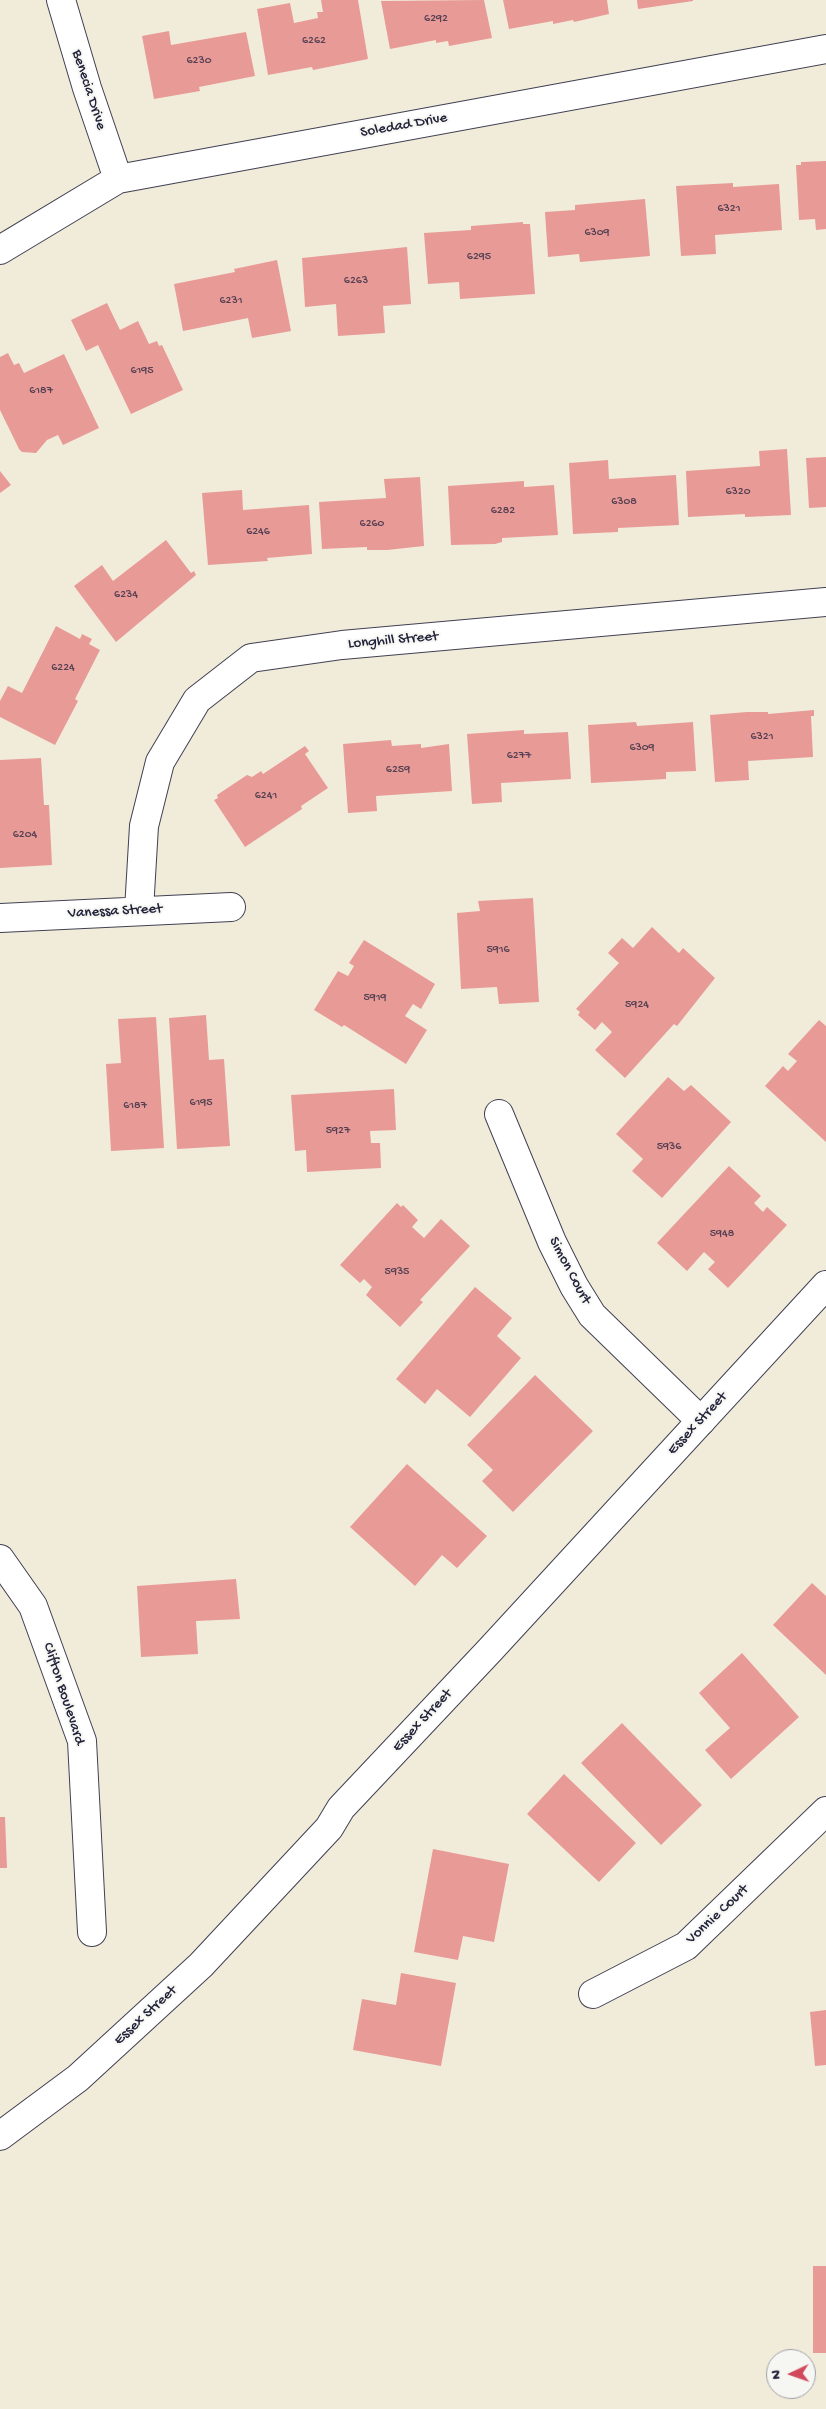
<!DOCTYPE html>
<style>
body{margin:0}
#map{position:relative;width:826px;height:2409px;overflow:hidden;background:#f1ecda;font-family:"Gochi Hand",sans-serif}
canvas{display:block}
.north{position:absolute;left:766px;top:2349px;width:50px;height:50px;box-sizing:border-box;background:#f6f6f2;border:1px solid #a1a1a9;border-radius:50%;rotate:267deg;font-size:14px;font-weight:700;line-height:20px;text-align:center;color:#22223b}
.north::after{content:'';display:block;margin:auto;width:18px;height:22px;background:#d1495b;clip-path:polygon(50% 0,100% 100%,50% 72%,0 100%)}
</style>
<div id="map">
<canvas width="826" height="2409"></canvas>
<div class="north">N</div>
</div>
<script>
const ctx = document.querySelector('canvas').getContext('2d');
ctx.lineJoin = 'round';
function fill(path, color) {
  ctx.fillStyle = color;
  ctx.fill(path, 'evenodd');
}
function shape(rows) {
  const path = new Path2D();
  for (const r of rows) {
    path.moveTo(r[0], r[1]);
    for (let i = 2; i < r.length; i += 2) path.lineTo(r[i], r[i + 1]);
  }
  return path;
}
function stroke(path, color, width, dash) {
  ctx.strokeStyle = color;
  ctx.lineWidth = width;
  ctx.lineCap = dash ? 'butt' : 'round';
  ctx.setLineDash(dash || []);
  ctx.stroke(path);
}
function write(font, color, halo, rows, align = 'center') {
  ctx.font = font + ' "Gochi Hand",sans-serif';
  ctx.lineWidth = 4;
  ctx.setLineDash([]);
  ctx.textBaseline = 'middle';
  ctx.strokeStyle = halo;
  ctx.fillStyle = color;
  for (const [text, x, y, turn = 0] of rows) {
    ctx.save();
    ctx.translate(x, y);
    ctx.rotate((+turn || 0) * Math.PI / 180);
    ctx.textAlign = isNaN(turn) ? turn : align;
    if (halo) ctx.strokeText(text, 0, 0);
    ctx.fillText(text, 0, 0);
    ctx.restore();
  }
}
fill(shape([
 [321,0,358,0,368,59,313,70,312,67,268,75,257,9,290,3,294,23,318,18,317,12,323,12],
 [484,0,492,38,449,46,448,41,436,43,436,40,390,49,381,1],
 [503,0,607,0,609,14,574,22,573,20,553,24,553,21,509,29],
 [637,0,693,0,693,1,638,9],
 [169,31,171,45,246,32,255,76,199,87,200,91,154,99,142,36],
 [826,161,826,229,816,230,815,219,799,220,796,165,801,165,801,162],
 [733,183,733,187,779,184,782,230,715,235,716,254,681,256,676,186],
 [645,199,650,256,580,262,579,254,548,257,545,212,575,210,575,205],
 [523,222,523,224,530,224,535,294,460,299,459,282,428,284,424,233,471,230,471,226],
 [407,247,411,304,383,306,385,333,338,336,336,304,305,307,302,258],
 [277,260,291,331,252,338,248,318,183,331,174,284,235,272,234,269],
 [107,303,120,330,138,321,149,344,157,341,159,346,162,345,183,390,131,414,98,345,86,351,71,320],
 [8,353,14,365,19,363,24,373,64,354,99,428,63,445,58,435,47,440,36,453,22,452,19,449,0,410,0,357],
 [787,449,791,515,745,517,745,514,688,517,686,471,760,466,759,451],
 [826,457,826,507,809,508,806,458],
 [608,460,609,479,676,475,679,525,618,528,618,532,573,534,569,463],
 [0,471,11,485,0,493],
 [420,477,424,546,387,550,367,550,367,547,322,549,319,502,386,498,384,479],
 [524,481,524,487,554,485,558,535,502,538,502,542,495,544,451,545,448,486],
 [242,490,243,510,309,505,312,554,267,558,268,561,208,565,202,493],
 [166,540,191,573,194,571,196,575,116,642,74,586,102,565,113,581],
 [56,626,80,639,82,634,92,639,89,644,100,650,75,699,78,701,55,745,0,717,0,701,8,686,22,693],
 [814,710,814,716,811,716,813,757,748,761,749,780,715,782,710,715,747,712,768,712,768,714],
 [636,722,637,726,693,722,696,771,666,772,666,779,591,783,588,725],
 [524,730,524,734,568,732,571,779,501,783,502,802,472,804,467,734],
 [391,740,392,746,421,744,421,748,449,744,452,791,376,796,377,811,348,813,343,744],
 [305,746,309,751,305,754,328,788,301,806,302,809,245,847,214,800,218,798,217,795,247,775,252,777,261,771,263,774],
 [41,758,44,805,49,805,52,865,0,868,0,760],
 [533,898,539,1002,499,1004,497,987,461,989,457,913,480,911,478,901],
 [652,927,679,953,683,948,715,978,677,1026,674,1024,625,1078,595,1050,612,1032,602,1022,595,1030,578,1015,580,1012,576,1009,619,963,608,953,622,938,633,948],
 [364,940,435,984,421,1009,413,1004,405,1016,427,1030,406,1064,344,1025,342,1027,314,1010,338,971,348,976,354,966,349,963],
 [206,1015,209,1060,224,1059,230,1146,177,1149,169,1018],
 [156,1017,164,1148,111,1151,106,1064,121,1063,118,1019],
 [819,1020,826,1026,826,1142,765,1086,783,1066,788,1071,797,1061,788,1054],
 [668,1077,684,1091,691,1085,731,1122,662,1198,632,1171,643,1159,616,1134],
 [394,1089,396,1130,370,1131,371,1143,380,1143,381,1168,307,1172,306,1150,295,1151,291,1095],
 [729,1166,761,1196,754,1203,763,1212,767,1207,787,1225,728,1288,708,1269,715,1262,704,1252,687,1271,657,1243],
 [397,1203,401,1207,403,1205,418,1220,412,1227,424,1238,441,1219,470,1246,420,1300,423,1302,400,1327,366,1295,372,1287,364,1279,360,1283,340,1265],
 [475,1287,512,1318,497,1336,521,1358,470,1417,437,1389,425,1404,396,1379],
 [535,1375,593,1431,513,1512,482,1481,493,1470,467,1445],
 [407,1464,487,1536,457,1568,442,1555,415,1586,350,1527],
 [236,1579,240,1619,196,1621,198,1654,141,1657,137,1586],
 [812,1583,826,1596,826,1675,773,1625],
 [742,1653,799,1717,731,1779,705,1750,730,1728,699,1693],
 [622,1723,702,1805,661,1845,581,1763],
 [564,1774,636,1843,599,1882,527,1814],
 [0,1817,5,1817,7,1868,0,1868],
 [433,1849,509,1864,494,1942,463,1936,458,1960,414,1952],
 [401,1973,456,1983,441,2066,353,2050,362,1999,396,2005],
 [826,2010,826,2065,815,2066,810,2012],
 [813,2266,826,2266,826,2353,813,2353]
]), '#e89a97');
const street = shape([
 [61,0,87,88,118,179],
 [0,250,118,179,826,49],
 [139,910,144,826,160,762,197,700,251,658,342,645,826,602],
 [0,918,231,907],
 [499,1114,552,1242,574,1286,592,1315,701,1421],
 [0,1559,33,1606,82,1741,92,1932],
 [593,1994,686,1946,826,1811]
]);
const secondary = shape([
 [0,2136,78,2078,201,1965,329,1828,341,1808,490,1650,826,1285]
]);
stroke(street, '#414053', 30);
stroke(secondary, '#414053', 30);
stroke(street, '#fff', 28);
stroke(secondary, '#fff', 28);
write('12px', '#544052', null, [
 ["6292",436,19],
 ["6262",314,41],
 ["6230",199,61],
 ["6321",729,209],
 ["6309",597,233],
 ["6295",479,257],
 ["6263",356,281],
 ["6231",231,301],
 ["6195",142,371],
 ["6187",41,391],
 ["6320",738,492],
 ["6308",624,502],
 ["6282",503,511],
 ["6260",372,524],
 ["6246",258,532],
 ["6234",126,595],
 ["6224",63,668],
 ["6321",762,737],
 ["6309",642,748],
 ["6277",519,756],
 ["6259",398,770],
 ["6241",266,796],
 ["6204",25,835],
 ["5916",498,950],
 ["5919",375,998],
 ["5924",637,1005],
 ["6195",201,1103],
 ["6187",135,1106],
 ["5927",338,1131],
 ["5936",669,1147],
 ["5948",722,1234],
 ["5935",397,1272]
]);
write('15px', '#22223b', '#f6f6f2', [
 ["Benecia Drive",88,90,72],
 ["Soledad Drive",404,126,-10],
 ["Longhill Street",393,641,-5],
 ["Vanessa Street",115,912,-3],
 ["Simon Court",569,1271,62],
 ["Essex Street",698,1424,-47],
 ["Clifton Boulevard",63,1694,72],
 ["Essex Street",423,1721,-47],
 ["Vonnie Court",718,1915,-43],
 ["Essex Street",146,2016,-43]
]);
</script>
